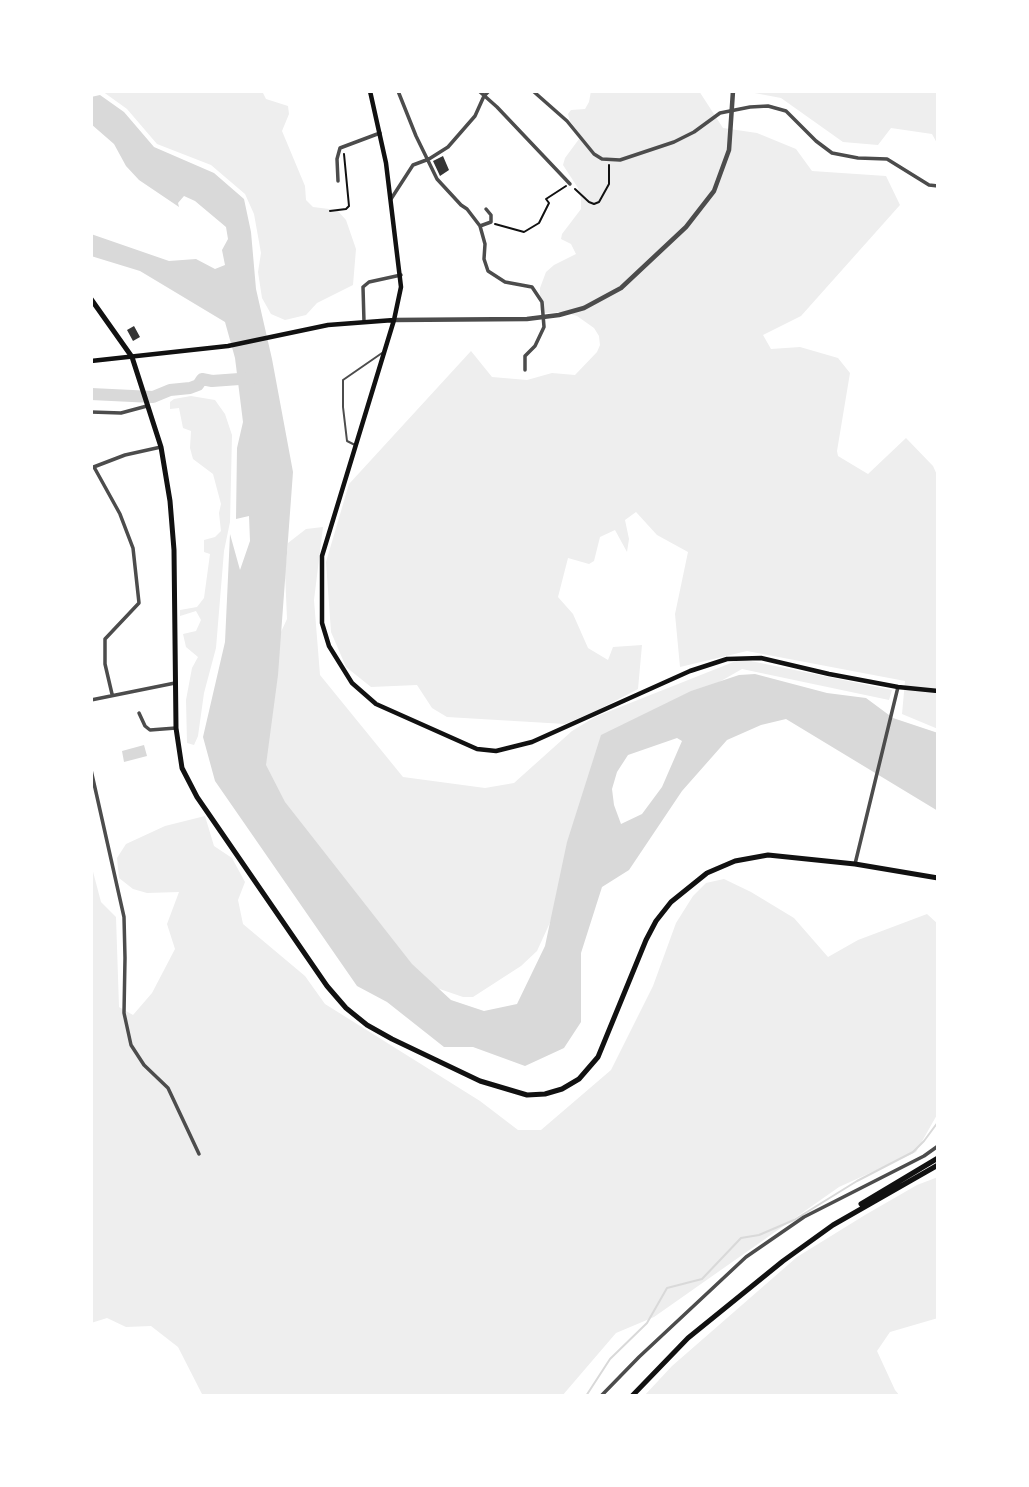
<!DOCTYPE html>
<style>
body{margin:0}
#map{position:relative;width:1029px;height:1487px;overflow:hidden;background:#fff;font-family:Manrope,sans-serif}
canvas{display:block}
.frame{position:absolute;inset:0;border:93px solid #fff;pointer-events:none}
</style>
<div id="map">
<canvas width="1029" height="1487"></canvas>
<div class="frame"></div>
</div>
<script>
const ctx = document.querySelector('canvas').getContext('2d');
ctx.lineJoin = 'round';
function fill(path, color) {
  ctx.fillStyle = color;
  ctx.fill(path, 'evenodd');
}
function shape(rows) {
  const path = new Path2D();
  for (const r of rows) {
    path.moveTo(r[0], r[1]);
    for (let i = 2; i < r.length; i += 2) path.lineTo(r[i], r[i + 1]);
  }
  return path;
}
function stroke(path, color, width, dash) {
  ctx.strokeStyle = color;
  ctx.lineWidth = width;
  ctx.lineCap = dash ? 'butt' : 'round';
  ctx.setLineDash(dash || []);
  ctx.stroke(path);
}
fill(shape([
 [102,91,262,91,266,99,288,106,289,114,282,131,305,186,306,200,313,207,337,210,346,220,356,249,353,285,317,303,306,315,285,320,271,314,262,298,258,272,261,253,254,214,245,194,211,165,157,144,127,109],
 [591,91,699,91,723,128,757,133,796,149,812,171,886,176,900,205,801,316,763,335,771,349,800,347,838,358,850,373,837,451,838,456,868,474,906,438,933,466,938,477,938,729,902,714,905,681,747,651,680,667,675,614,688,552,657,535,636,512,625,520,629,539,627,552,615,530,600,537,594,561,589,564,568,558,558,597,573,614,588,648,608,660,613,647,642,645,638,689,598,710,565,724,447,717,432,708,417,685,371,687,346,667,331,632,326,562,349,484,471,351,492,377,527,380,552,373,575,375,597,352,600,345,599,336,594,328,577,316,564,312,545,313,540,310,540,288,546,272,554,265,576,254,571,244,561,239,562,234,581,209,581,199,578,188,563,165,565,158,579,139,579,133,570,121,568,114,571,110,585,109,589,102],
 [744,91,938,91,938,145,932,134,891,128,878,145,843,142,781,98],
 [191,396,215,400,225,414,232,435,230,522,224,551,216,648,204,693,198,736,194,745,187,743,186,700,192,668,198,657,186,647,183,634,196,631,201,620,196,611,180,616,180,610,197,607,204,598,210,554,204,552,204,540,215,537,221,531,219,513,221,504,213,474,193,459,190,448,191,431,183,428,179,408,170,409,170,402,174,399],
 [323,527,314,600,320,675,403,777,485,788,514,783,572,731,595,717,741,659,892,690,889,700,742,669,686,701,609,733,558,905,537,951,521,966,473,997,463,997,428,985,296,825,256,757,274,647,287,619,285,572,288,543,306,529],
 [205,816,214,846,232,858,245,882,238,900,243,924,305,976,325,1004,480,1101,518,1130,541,1130,611,1070,653,986,676,923,693,896,706,883,724,879,751,892,794,918,828,957,858,940,927,914,938,924,938,1113,916,1152,839,1187,654,1317,616,1333,562,1396,203,1396,178,1347,151,1326,126,1327,107,1318,91,1323,91,864,101,902,116,917,119,1007,133,1015,152,993,175,949,167,924,179,892,147,893,133,889,119,878,117,858,126,844,165,826],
 [938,1177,938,1318,890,1332,877,1351,895,1390,900,1396,644,1396,672,1366,797,1257,865,1215,917,1185]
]), '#eee');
fill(shape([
 [100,95,124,112,154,147,214,173,244,199,251,232,256,289,272,359,293,472,278,675,266,765,285,802,412,964,451,1000,484,1011,517,1004,545,946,567,842,601,735,691,691,739,675,755,674,827,693,866,698,893,718,938,733,938,811,786,719,761,725,727,740,682,791,629,870,602,887,581,953,581,1022,564,1048,525,1066,473,1047,444,1047,387,1002,357,986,215,781,203,737,225,642,230,534,240,570,250,541,249,516,236,519,237,448,243,422,235,358,225,322,140,271,91,256,91,234,169,261,196,259,215,269,225,265,222,250,228,239,226,227,195,201,184,196,178,203,179,207,139,180,126,166,114,144,91,124,91,97],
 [677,738,682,741,662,787,642,814,621,824,614,805,612,789,617,772,628,755],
 [144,745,147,756,124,762,122,751]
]), '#d9d9d9');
stroke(shape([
 [586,1396,610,1359,647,1323,667,1288,702,1279,741,1238,759,1235,794,1220,857,1181,913,1152,924,1141,938,1122]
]), '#d9d9d9', 2);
stroke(shape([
 [91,394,153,397,170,390,190,388,198,385,202,379,212,381,253,378]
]), '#d9d9d9', 12);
fill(shape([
 [443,156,449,170,440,176,433,161],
 [134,326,140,337,133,341,127,330]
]), '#353535');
stroke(shape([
 [575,189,589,202,594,204,599,202,609,184,609,165],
 [330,211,346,209,349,206,344,154],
 [495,224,524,232,539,223,549,203,546,199,566,186]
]), '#111', 2);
stroke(shape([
 [355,445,347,441,343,407,343,380,382,353]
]), '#4c4c4c', 2);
stroke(shape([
 [398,91,416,136,437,179,461,205,467,209,480,226,485,244,484,259,488,271,505,282,532,287,542,302,544,327,535,346,525,356,525,370],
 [479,91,497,107,570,184],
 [533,91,567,121,594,154,602,159,620,160,674,142,694,132,720,113,750,107,768,106,786,111,816,141,832,153,858,158,887,159,929,185,938,186],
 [338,181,337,159,340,148,380,133],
 [391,199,413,165,429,159,448,147,475,116,484,96,489,91],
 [480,226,491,222,491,215,486,209],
 [364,322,363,287,369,282,401,275],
 [91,412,121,413,147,406],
 [94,467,120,514,133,548,139,603,105,639,105,664,112,694],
 [91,468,125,455,161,447],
 [91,700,175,683],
 [139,713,145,726,150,730,176,728],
 [91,770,124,917,125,958,124,1013,131,1045,144,1065,168,1088,199,1154],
 [855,864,898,687],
 [601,1396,639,1357,746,1257,804,1217,924,1156,938,1146]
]), '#4c4c4c', 3.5);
stroke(shape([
 [394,320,527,319,559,315,584,308,621,288,686,227,714,191,729,150,733,91]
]), '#4c4c4c', 4.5);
stroke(shape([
 [370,91,386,163,401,287,394,320,322,556,322,623,329,646,352,683,376,704,477,749,496,751,532,742,690,671,727,659,761,658,829,674,898,687,938,691],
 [91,361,228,346,328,325,394,320]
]), '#111', 4.5);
stroke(shape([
 [91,299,132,357,161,447,170,501,174,550,176,728,182,768,197,797,327,986,346,1008,367,1025,392,1039,480,1081,527,1095,545,1094,562,1089,579,1079,598,1057,646,940,656,921,671,902,707,873,735,861,768,855,855,864,938,878],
 [861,1204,938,1158],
 [632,1396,688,1338,783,1261,833,1225,938,1165]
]), '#111', 5);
</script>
